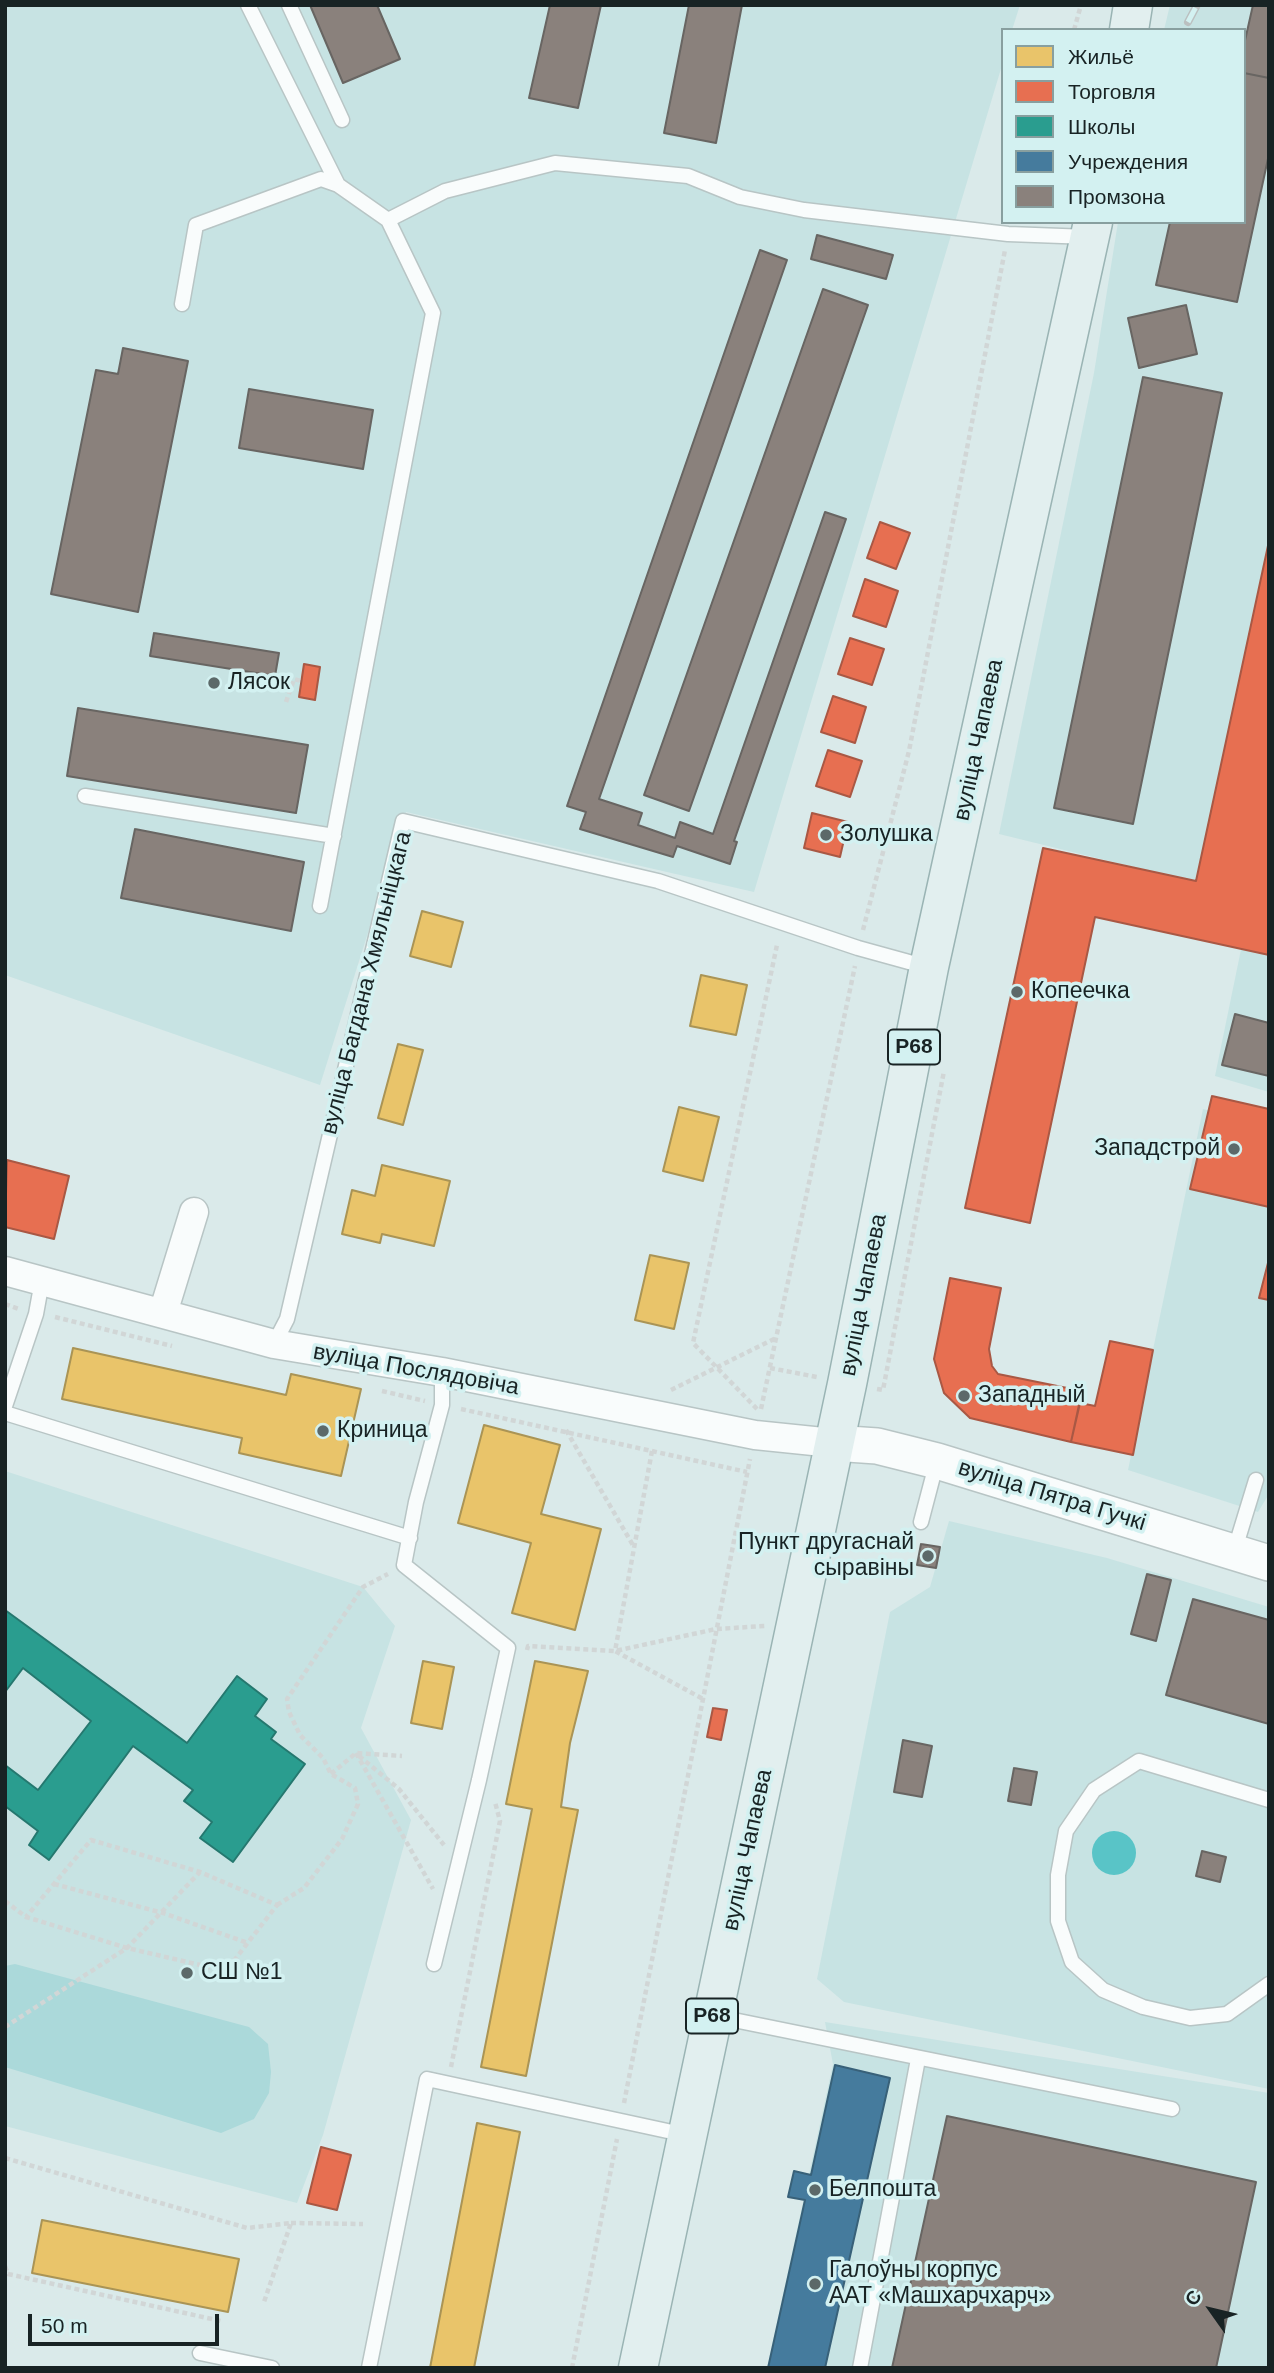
<!DOCTYPE html>
<meta charset="utf-8">
<style>
body{margin:0}
#map{position:relative;width:1274px;height:2373px;overflow:hidden;background:#daeaea;font-family:Arial,sans-serif}
canvas{display:block}
.frame{position:absolute;inset:0;border:7px solid #182324;pointer-events:none}
.legend{position:absolute;left:1001px;top:28px;width:245px;height:196px;box-sizing:border-box;background:#d3f1f1;border:2px solid #889f9f;margin:0;padding:9px 12px;list-style:none;font-size:21px;color:#182324}
.legend li{display:flex;align-items:center;gap:14px;height:35px}
.legend b{width:35px;border:2px solid #889f9f}
.north{position:absolute;left:1176px;top:2275px;width:70px;height:70px;-webkit-text-stroke:5px #d3f1f1;paint-order:stroke;rotate:304deg;font-size:19px;font-weight:700;line-height:28px;text-align:center;color:#182324}
.north::after{content:'';display:block;margin:auto;width:24px;height:32px;background:#182324;clip-path:polygon(50% 0,100% 100%,50% 72%,0 100%)}
.scale{position:absolute;left:28px;top:2314px;width:191px;height:32px;box-sizing:border-box;border:4px solid #182324;border-top:0;padding-left:9px;font-size:21px;line-height:24px;white-space:nowrap;color:#182324;-webkit-text-stroke:5px #d3f1f1;paint-order:stroke}
</style>
<div id="map">
<canvas width="1274" height="2373"></canvas>
<div class="frame"></div>
<ul class="legend">
<li><b style="height:19px;background:#e9c46a"></b>Жильё</li>
<li><b style="height:19px;background:#e76f51"></b>Торговля</li>
<li><b style="height:19px;background:#2a9d8f"></b>Школы</li>
<li><b style="height:19px;background:#457b9d"></b>Учреждения</li>
<li><b style="height:19px;background:#8a817c"></b>Промзона</li>
</ul>
<div class="north">С</div>
<div class="scale">50 m</div>
</div>
<script>
const ctx = document.querySelector('canvas').getContext('2d');
ctx.lineJoin = 'round';
function fill(path, color) {
  ctx.fillStyle = color;
  ctx.fill(path, 'evenodd');
}
function shape(rows) {
  const path = new Path2D();
  for (const r of rows) {
    if (r.length === 3) {
      path.moveTo(r[0] + r[2], r[1]);
      path.arc(r[0], r[1], r[2], 0, 2 * Math.PI);
      continue;
    }
    path.moveTo(r[0], r[1]);
    for (let i = 2; i < r.length; i += 2) path.lineTo(r[i], r[i + 1]);
  }
  return path;
}
function stroke(path, color, width, dash) {
  ctx.strokeStyle = color;
  ctx.lineWidth = width;
  ctx.lineCap = dash ? 'butt' : 'round';
  ctx.setLineDash(dash || []);
  ctx.stroke(path);
}
function write(font, color, halo, rows, align = 'center') {
  ctx.font = font + ' Arial,sans-serif';
  ctx.lineWidth = 7;
  ctx.setLineDash([]);
  ctx.textBaseline = 'middle';
  ctx.strokeStyle = halo;
  ctx.fillStyle = color;
  for (const [text, x, y, turn = 0] of rows) {
    ctx.save();
    ctx.translate(x, y);
    ctx.rotate((+turn || 0) * Math.PI / 180);
    ctx.textAlign = isNaN(turn) ? turn : align;
    if (halo) ctx.strokeText(text, 0, 0);
    ctx.fillText(text, 0, 0);
    ctx.restore();
  }
}
fill(shape([
 [5,5,1020,5,1012,30,1003,30,1003,62,754,892,406,812,320,1085,5,975],
 [1170,5,1269,5,1269,1092,1215,1076,1252,896,999,834,1094,373,1118,222,1244,222,1244,30,1164,30],
 [1203,1109,1269,1126,1269,1494,1258,1512,1128,1470],
 [5,1471,363,1587,395,1626,361,1728,411,1820,323,2135,297,2203,5,2126],
 [949,1521,1107,1558,1269,1607,1269,2089,844,2002,817,1979,890,1612,930,1587],
 [825,2022,1269,2093,1269,2368,767,2368,833,2064]
]), '#c7e3e3');
fill(shape([
 [15,1964,249,2027,268,2044,271,2072,269,2093,254,2119,221,2133,5,2067,5,1966]
]), '#abd9da');
fill(shape([
 [1114,1853,22]
]), '#59c4c7');
const homes = shape([
 [422,911,463,922,451,967,410,956,422,911],
 [701,975,747,985,736,1035,690,1026,701,975],
 [398,1044,423,1050,403,1125,378,1118,398,1044],
 [679,1107,719,1117,703,1181,663,1171,679,1107],
 [382,1165,450,1181,434,1246,382,1234,380,1243,342,1234,352,1190,375,1196,382,1165],
 [650,1255,689,1263,674,1329,635,1320,650,1255],
 [73,1348,286,1395,291,1374,361,1389,341,1476,239,1453,242,1438,62,1399,73,1348],
 [484,1425,560,1445,541,1514,601,1529,575,1630,512,1613,531,1543,458,1523,484,1425],
 [423,1661,454,1667,442,1729,411,1723,423,1661],
 [535,1661,588,1671,570,1743,561,1807,578,1810,526,2076,481,2067,532,1809,506,1804,535,1661],
 [477,2123,520,2132,474,2368,430,2368,477,2123],
 [42,2220,239,2259,228,2312,32,2273,42,2220]
]);
fill(homes, '#e9c46a');
stroke(homes, '#aa9455', 2);
const shops = shape([
 [880,522,910,533,896,569,867,558,880,522],
 [1269,541,1269,955,1095,917,1030,1223,965,1208,1043,848,1196,881,1269,541],
 [865,579,898,591,886,627,853,616,865,579],
 [850,638,884,649,872,685,838,674,850,638],
 [304,664,320,667,315,700,299,697,304,664],
 [833,696,866,707,855,743,821,732,833,696],
 [828,750,862,761,850,797,816,786,828,750],
 [812,813,848,822,840,857,804,848,812,813],
 [1212,1096,1269,1109,1269,1207,1190,1189,1212,1096],
 [7,1160,69,1176,54,1239,5,1227,7,1160],
 [1269,1259,1269,1300,1259,1298,1269,1259],
 [950,1278,1001,1288,989,1349,992,1366,998,1374,1082,1391,1071,1442,970,1418,944,1393,934,1359,950,1278],
 [1110,1341,1153,1350,1133,1455,1071,1442,1080,1403,1095,1406,1110,1341],
 [713,1708,727,1710,721,1740,707,1737,713,1708],
 [321,2147,351,2155,337,2210,307,2203,321,2147]
]);
fill(shops, '#e76f51');
stroke(shops, '#a95844', 2);
const schools = shape([
 [5,1610,187,1743,237,1676,267,1699,255,1716,276,1732,271,1739,305,1764,233,1862,200,1838,212,1822,184,1801,193,1790,133,1746,49,1860,29,1845,38,1831,5,1806,5,1765,38,1790,91,1721,23,1668,5,1692,5,1610]
]);
fill(schools, '#2a9d8f');
stroke(schools, '#25786f', 2);
const public = shape([
 [835,2065,890,2078,825,2368,768,2368,805,2200,788,2197,794,2171,811,2175,835,2065]
]);
fill(public, '#457b9d');
stroke(public, '#386179', 2);
const industry = shape([
 [310,5,377,5,400,59,343,83,310,5],
 [550,5,601,5,578,108,529,98,550,5],
 [689,5,742,5,716,143,664,133,689,5],
 [1253,5,1269,5,1269,78,1244,73,1244,45,1253,5],
 [1244,73,1269,78,1269,154,1237,302,1156,285,1170,222,1244,222,1244,73],
 [817,235,893,255,886,279,811,259,817,235],
 [760,250,787,260,599,799,642,813,638,825,675,838,680,822,713,834,825,512,846,519,734,841,737,842,730,864,677,846,673,857,580,829,586,812,567,806,760,250],
 [823,289,868,305,689,811,644,795,823,289],
 [1186,305,1197,354,1139,368,1128,318,1186,305],
 [123,348,188,361,138,612,51,594,96,370,118,374,123,348],
 [1143,377,1222,393,1133,824,1054,808,1143,377],
 [249,389,373,410,363,469,239,448,249,389],
 [154,633,279,653,275,676,150,656,154,633],
 [78,708,308,745,296,813,67,776,78,708],
 [135,829,304,862,291,931,121,898,135,829],
 [1235,1014,1269,1023,1269,1076,1222,1065,1235,1014],
 [921,1544,940,1547,936,1568,917,1565,921,1544],
 [1147,1574,1171,1580,1156,1641,1131,1634,1147,1574],
 [1193,1599,1269,1620,1269,1724,1166,1695,1193,1599],
 [903,1740,932,1746,922,1797,894,1792,903,1740],
 [1014,1768,1037,1772,1031,1805,1008,1801,1014,1768],
 [1202,1851,1226,1857,1220,1882,1196,1876,1202,1851],
 [947,2116,1256,2182,1216,2368,892,2368,947,2116]
]);
fill(industry, '#8a817c');
stroke(industry, '#686562', 2);
const service = shape([
 [248,5,338,185,388,220,445,191,555,163,688,176,740,197,804,210,1008,234,1089,237],
 [289,5,342,120],
 [182,304,196,225,321,179,338,185],
 [85,796,334,836],
 [320,906,433,313,388,220],
 [274,1344,287,1319,403,821,658,881,858,948,927,967],
 [5,1406,36,1314,42,1281],
 [5,1413,410,1538],
 [921,1522,937,1461],
 [1234,1552,1256,1480],
 [1269,1800,1139,1761,1094,1790,1066,1831,1058,1875,1058,1921,1072,1962,1103,1990,1143,2007,1190,2018,1227,2014,1269,1984],
 [434,1964,479,1780,508,1648,404,1565,416,1502,442,1405,442,1372],
 [714,2016,1172,2109],
 [200,2353,272,2368],
 [369,2368,427,2079,686,2135],
 [860,2368,918,2059]
]);
const minor = shape([
 [5,1271,274,1344,442,1372,755,1435,833,1443],
 [163,1313,194,1212]
]);
const tertiary = shape([
 [833,1443,877,1446,937,1461,1269,1563]
]);
const primary = shape([
 [1129,30,1133,5],
 [638,2368,847,1384,929,967,1093,222]
]);
stroke(service, '#b8c5c5', 17);
stroke(minor, '#b8c5c5', 31);
stroke(tertiary, '#b8c5c5', 38);
stroke(primary, '#9ab4b4', 41);
stroke(shape([
 [1074,30,1081,5],
 [286,702,294,679,301,681],
 [863,930,909,751,1005,250],
 [5,1304,19,1309],
 [55,1317,172,1346],
 [770,1368,817,1377],
 [877,1389,883,1390,944,1071],
 [671,1390,776,1338],
 [382,1391,425,1401],
 [461,1409,747,1472],
 [757,1409,693,1343,777,945],
 [761,1409,855,966],
 [566,1430,634,1547],
 [652,1451,615,1651,703,1699],
 [527,1650,528,1646,615,1651,716,1629,765,1626],
 [356,1753,433,1889],
 [359,1756,399,1789,444,1845],
 [331,1774,356,1753,402,1756],
 [54,1884,163,1913,248,1943],
 [5,1901,26,1917,127,1948,226,1971,277,1905,200,1872,91,1840,26,1917],
 [277,1905,304,1888,342,1839,358,1804,355,1788,331,1774,323,1758,300,1735,289,1712,287,1699,363,1587,388,1574],
 [5,2027,127,1948,200,1872],
 [451,2067,500,1821,495,1802],
 [624,2103,750,1459],
 [5,2158,247,2228,291,2223,264,2302],
 [291,2223,363,2224],
 [5,2266,8,2274,221,2321],
 [572,2368,617,2139]
]), '#d1d6d6', 4.5, [5, 3.5]);
stroke(service, '#f9fcfc', 14);
stroke(minor, '#f9fcfc', 28);
stroke(tertiary, '#f9fcfc', 35);
stroke(primary, '#e2efef', 38);
const rail = shape([
 [1188,22,1197,5]
]);
stroke(rail, '#bbc0c0', 8);
stroke(rail, '#d3f1f1', 5, [16]);
for (const [x, y, r, color] of [
 [214,683,7,"#5c6969"],
 [826,835,7,"#5c6969"],
 [1017,992,7,"#5c6969"],
 [1234,1149,7,"#5c6969"],
 [964,1396,7,"#5c6969"],
 [323,1431,7,"#5c6969"],
 [928,1556,7,"#5c6969"],
 [187,1973,7,"#5c6969"],
 [815,2190,7,"#5c6969"],
 [815,2284,7,"#5c6969"]
]) {
  const dot = new Path2D();
  dot.arc(x, y, r, 0, 2 * Math.PI);
  ctx.fillStyle = color;
  ctx.fill(dot);
  stroke(dot, '#d3f1f1', 2.5);
}
for (const [x, y, w] of [
 [914,1047,52],
 [712,2016,52]
]) {
  const box = new Path2D();
  box.roundRect(x - w / 2, y - 17.5, w, 35, 5);
  ctx.fillStyle = '#d3f1f1';
  ctx.fill(box);
  stroke(box, '#182324', 2);
}
write('bold 21px', '#182324', null, [
 ["Р68",914,1047],
 ["Р68",712,2016]
]);
write('23px', '#182324', '#d3f1f1', [
 ["Лясок",228,683],
 ["Золушка",840,835],
 ["Копеечка",1031,992],
 ["Западстрой",1220,1149,"right"],
 ["Западный",978,1396],
 ["Криница",337,1431],
 ["Пункт другаснай",914,1543,"right"],
 ["сыравіны",914,1569,"right"],
 ["СШ №1",201,1973],
 ["Белпошта",829,2190],
 ["Галоўны корпус",829,2271],
 ["ААТ «Машхарчхарч»",829,2297]
], 'left');
write('23px', '#182324', '#d3f1f1', [
 ["вуліца Чапаева",979,740,-78],
 ["вуліца Багдана Хмяльніцкага",367,983,-76],
 ["вуліца Чапаева",864,1295,-79],
 ["вуліца Послядовіча",416,1370,10],
 ["вуліца Пятра Гучкі",1052,1496,17],
 ["вуліца Чапаева",748,1850,-78]
]);
</script>
